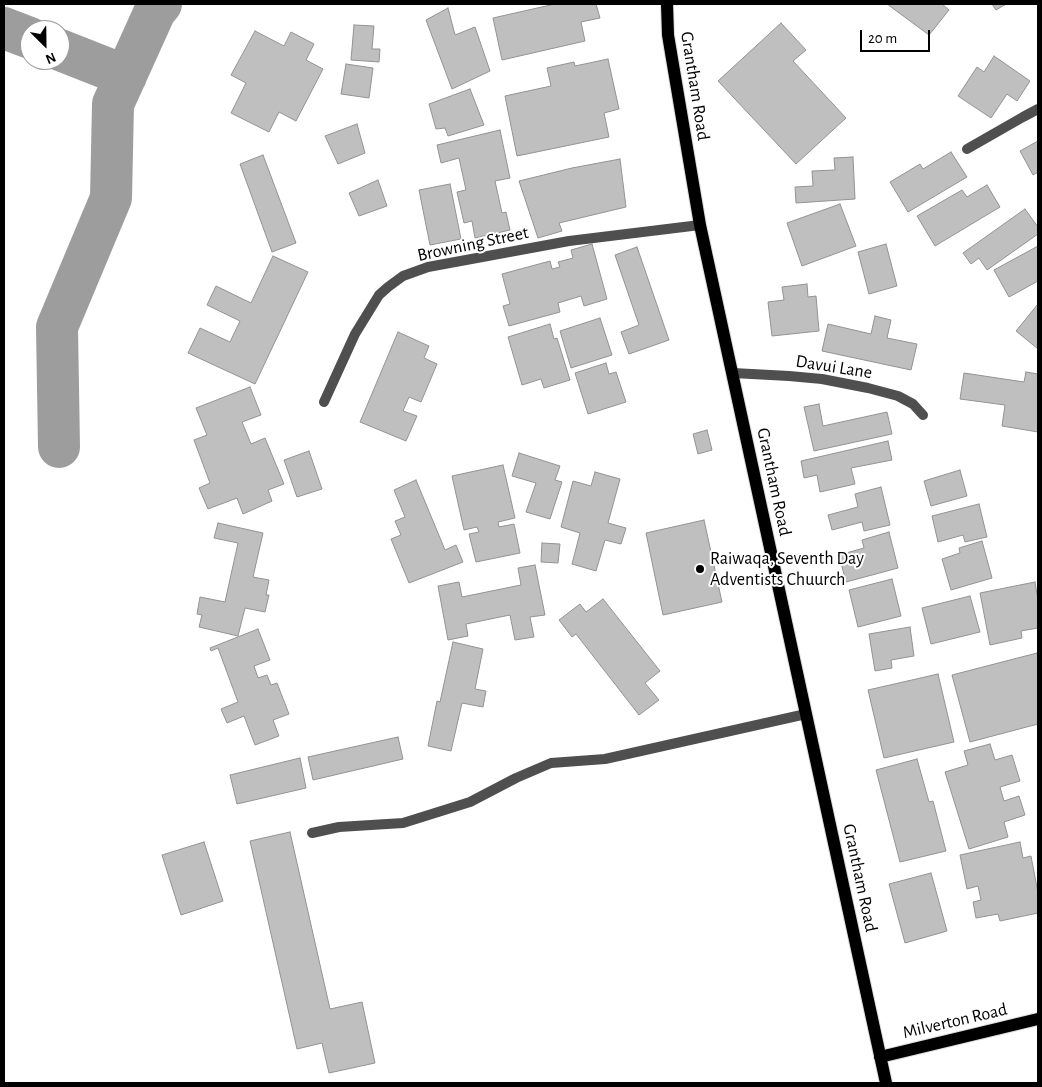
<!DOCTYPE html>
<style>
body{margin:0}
#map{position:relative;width:1042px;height:1087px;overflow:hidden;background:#fff;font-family:"Alegreya Sans",sans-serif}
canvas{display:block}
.frame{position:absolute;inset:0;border:5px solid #000;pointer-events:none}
.north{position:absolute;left:20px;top:20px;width:50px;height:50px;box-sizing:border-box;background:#fff;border:1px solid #999;border-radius:50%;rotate:157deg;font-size:14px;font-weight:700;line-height:20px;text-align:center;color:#000}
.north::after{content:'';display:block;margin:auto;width:18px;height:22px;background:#000;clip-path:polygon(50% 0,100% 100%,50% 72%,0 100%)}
.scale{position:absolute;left:860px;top:30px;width:70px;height:22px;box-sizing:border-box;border:2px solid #000;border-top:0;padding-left:6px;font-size:15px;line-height:18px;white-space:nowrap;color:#000;-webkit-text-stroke:4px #fff;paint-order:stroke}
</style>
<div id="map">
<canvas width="1042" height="1087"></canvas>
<div class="frame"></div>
<div class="north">N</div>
<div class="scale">20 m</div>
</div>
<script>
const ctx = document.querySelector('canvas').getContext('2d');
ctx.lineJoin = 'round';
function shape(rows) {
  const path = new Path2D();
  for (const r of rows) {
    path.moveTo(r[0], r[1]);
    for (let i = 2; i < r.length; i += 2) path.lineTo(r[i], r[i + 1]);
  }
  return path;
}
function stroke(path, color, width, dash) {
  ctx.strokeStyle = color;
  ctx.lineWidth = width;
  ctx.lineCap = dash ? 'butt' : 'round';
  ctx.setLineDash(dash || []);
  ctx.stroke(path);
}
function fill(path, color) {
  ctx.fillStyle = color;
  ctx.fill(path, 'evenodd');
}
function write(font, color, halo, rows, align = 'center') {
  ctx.font = font + ' "Alegreya Sans",sans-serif';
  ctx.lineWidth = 4;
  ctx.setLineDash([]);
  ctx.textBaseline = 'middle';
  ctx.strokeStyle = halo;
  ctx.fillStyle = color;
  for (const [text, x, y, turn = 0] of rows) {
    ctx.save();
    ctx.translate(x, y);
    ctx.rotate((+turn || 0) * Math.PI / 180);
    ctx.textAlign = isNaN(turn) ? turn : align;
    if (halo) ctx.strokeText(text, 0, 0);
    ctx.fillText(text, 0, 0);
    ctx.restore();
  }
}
stroke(shape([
 [4,28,30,38],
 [60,50,126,76],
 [59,447,57,327,111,198,113,104,155,11,161,4]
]), '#9d9d9d', 42);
const building = shape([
 [555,4,596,4,600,18,581,22,585,41,502,60,493,18,555,4],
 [887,4,942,4,949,10,929,35,887,4],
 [992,4,1006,4,996,10,992,4],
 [448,8,455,35,475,27,490,71,452,89,426,20,448,8],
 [781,23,806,50,793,61,846,118,796,164,718,81,781,23],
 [354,25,374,26,372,49,380,49,379,62,351,60,354,25],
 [255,31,284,46,291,32,314,44,306,60,323,69,296,121,279,112,269,132,231,113,246,83,231,75,255,31],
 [994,56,1030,81,1017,101,1007,94,991,118,958,96,977,67,984,72,994,56],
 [608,59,619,109,604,113,609,137,517,156,505,96,551,86,547,68,574,62,575,66,608,59],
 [346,64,373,68,369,98,341,94,346,64],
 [470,89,484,125,448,136,445,128,436,129,429,104,470,89],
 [357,124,365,153,338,164,325,136,357,124],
 [500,130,510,178,495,181,502,213,506,212,510,230,475,238,472,221,464,223,457,192,466,190,459,158,441,163,437,145,500,130],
 [1038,141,1038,172,1033,175,1020,151,1038,141],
 [951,152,967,177,908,212,890,182,920,164,923,169,951,152],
 [263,155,296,243,272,252,240,164,263,155],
 [853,157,855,199,796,203,795,187,813,186,812,171,835,170,834,158,853,157],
 [620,159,626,207,559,223,562,231,538,238,519,181,572,168,620,159],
 [378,180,387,206,359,216,349,193,378,180],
 [450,184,461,239,430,245,419,190,450,184],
 [987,185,1000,207,935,246,917,216,962,190,967,197,987,185],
 [840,204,856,246,802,266,787,223,840,204],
 [1025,209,1038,227,1038,234,987,270,979,258,971,264,963,253,1025,209],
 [592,244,607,299,584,306,581,296,558,303,560,312,509,326,503,306,510,304,502,274,550,261,552,269,560,267,558,262,573,258,571,250,592,244],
 [886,244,897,286,869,294,858,252,886,244],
 [1038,246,1038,281,1009,297,994,270,1038,246],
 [637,247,669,340,629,354,621,332,639,325,615,255,637,247],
 [273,256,308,272,255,384,188,353,200,328,230,342,240,321,207,305,216,286,251,303,273,256],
 [807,284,808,297,816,296,819,331,772,336,768,302,784,300,782,287,807,284],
 [1038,304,1038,349,1016,331,1038,304],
 [875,316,891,320,887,338,917,344,911,370,822,351,828,324,871,334,875,316],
 [600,318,612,355,571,368,560,331,600,318],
 [550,324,554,339,557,338,570,380,544,388,541,379,522,385,508,337,550,324],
 [398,332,429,346,424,358,437,364,421,402,409,397,403,411,417,416,406,441,360,422,398,332],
 [606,363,609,374,616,372,626,402,588,414,575,373,606,363],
 [1026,372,1038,374,1038,432,1002,426,1005,405,960,399,964,373,1024,382,1026,372],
 [250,387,261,415,242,422,251,444,265,438,284,484,268,490,272,501,243,514,237,498,208,509,199,488,210,483,194,440,207,435,196,408,250,387],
 [819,404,823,426,887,412,892,434,814,451,804,407,819,404],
 [707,430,712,450,698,454,693,434,707,430],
 [888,441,892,460,851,468,855,484,820,492,817,475,804,478,801,461,888,441],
 [309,451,322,489,297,497,284,460,309,451],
 [519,453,560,466,555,480,562,482,550,519,526,512,536,483,512,476,519,453],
 [503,465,515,518,498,522,499,527,514,524,520,553,476,562,469,534,479,532,477,527,464,530,452,476,503,465],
 [960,470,967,496,931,506,924,481,960,470],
 [595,472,620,479,608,523,626,528,621,544,605,540,596,571,572,564,580,533,561,527,573,481,591,486,595,472],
 [416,480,445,550,456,545,463,562,409,583,391,539,401,535,395,521,405,517,394,490,416,480],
 [881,487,890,525,864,531,862,522,832,530,828,515,858,507,855,494,881,487],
 [979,504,987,537,965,542,963,535,938,542,932,516,979,504],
 [704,520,722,602,663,615,646,533,704,520],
 [218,523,263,533,253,577,269,580,266,595,269,595,265,612,245,608,238,636,199,627,202,615,197,614,200,597,225,602,238,543,214,538,218,523],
 [889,532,898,568,846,582,839,555,864,548,862,540,889,532],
 [982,541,992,578,951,590,942,559,960,553,959,548,982,541],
 [542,543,560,544,558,563,541,562,542,543],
 [535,565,545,615,530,617,534,637,515,640,510,615,466,624,468,636,448,640,438,586,459,582,462,597,521,585,518,568,535,565],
 [892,579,901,616,858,627,849,590,892,579],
 [1035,582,1038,600,1038,628,1021,631,1022,638,990,645,980,593,1035,582],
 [970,596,980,632,931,644,922,608,970,596],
 [603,599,660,671,645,683,659,700,639,715,576,634,572,637,559,620,580,604,586,612,603,599],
 [910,627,914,656,891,660,892,668,875,671,869,634,910,627],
 [258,629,270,660,254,666,258,678,267,675,271,685,277,683,289,714,273,720,279,736,255,745,244,716,227,723,221,709,238,702,218,648,211,651,210,648,258,629],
 [453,642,483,649,475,689,486,691,483,707,462,703,451,751,428,746,437,701,440,702,453,642],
 [1037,653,1038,658,1038,724,970,742,952,675,1037,653],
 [938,674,954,742,884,758,868,690,938,674],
 [398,737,403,759,313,780,308,757,398,737],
 [990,744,995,760,1012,755,1020,781,1000,787,1004,801,1019,796,1025,815,1004,822,1008,837,969,849,945,772,968,765,964,751,990,744],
 [300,758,306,788,237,804,230,775,300,758],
 [917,759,929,802,933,801,946,851,900,862,876,770,917,759],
 [290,832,330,1009,362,1002,375,1063,329,1073,322,1043,297,1049,250,841,290,832],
 [204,842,223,901,181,915,162,855,204,842],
 [1020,842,1023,858,1031,856,1038,893,1038,913,1000,921,998,914,976,918,973,902,981,900,978,886,967,889,960,855,1020,842],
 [931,873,947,931,905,943,889,884,931,873]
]);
fill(building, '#bfbfbf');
stroke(building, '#939393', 1);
const primary = shape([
 [667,4,668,35,700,225,886,1083],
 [880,1057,1038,1019]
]);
stroke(primary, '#dbdbdb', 14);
stroke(shape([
 [312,833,339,827,403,823,470,802,516,778,551,763,605,759,806,714]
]), '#4f4f4f', 10);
stroke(shape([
 [967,149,1023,117,1038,109],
 [733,373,789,376,822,379,868,388,898,396,913,404,923,415],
 [324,402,355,334,379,295,388,287,403,276,428,267,569,241,700,225]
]), '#4f4f4f', 10);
stroke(primary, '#000', 12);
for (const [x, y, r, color] of [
 [700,569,5,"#000"]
]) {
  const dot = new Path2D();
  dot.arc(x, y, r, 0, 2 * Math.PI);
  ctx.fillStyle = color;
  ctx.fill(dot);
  stroke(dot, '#fff', 2);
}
write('18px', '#000', '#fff', [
 ["Grantham Road",695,86,81],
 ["Browning Street",473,244,-12],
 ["Davui Lane",834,367,9],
 ["Grantham Road",774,482,78],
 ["Grantham Road",860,878,78],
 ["Milverton Road",955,1021,-13]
]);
write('18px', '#000', '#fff', [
 ["Raiwaqa, Seventh Day",710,559],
 ["Adventists Chuurch",710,580]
], 'left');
</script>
